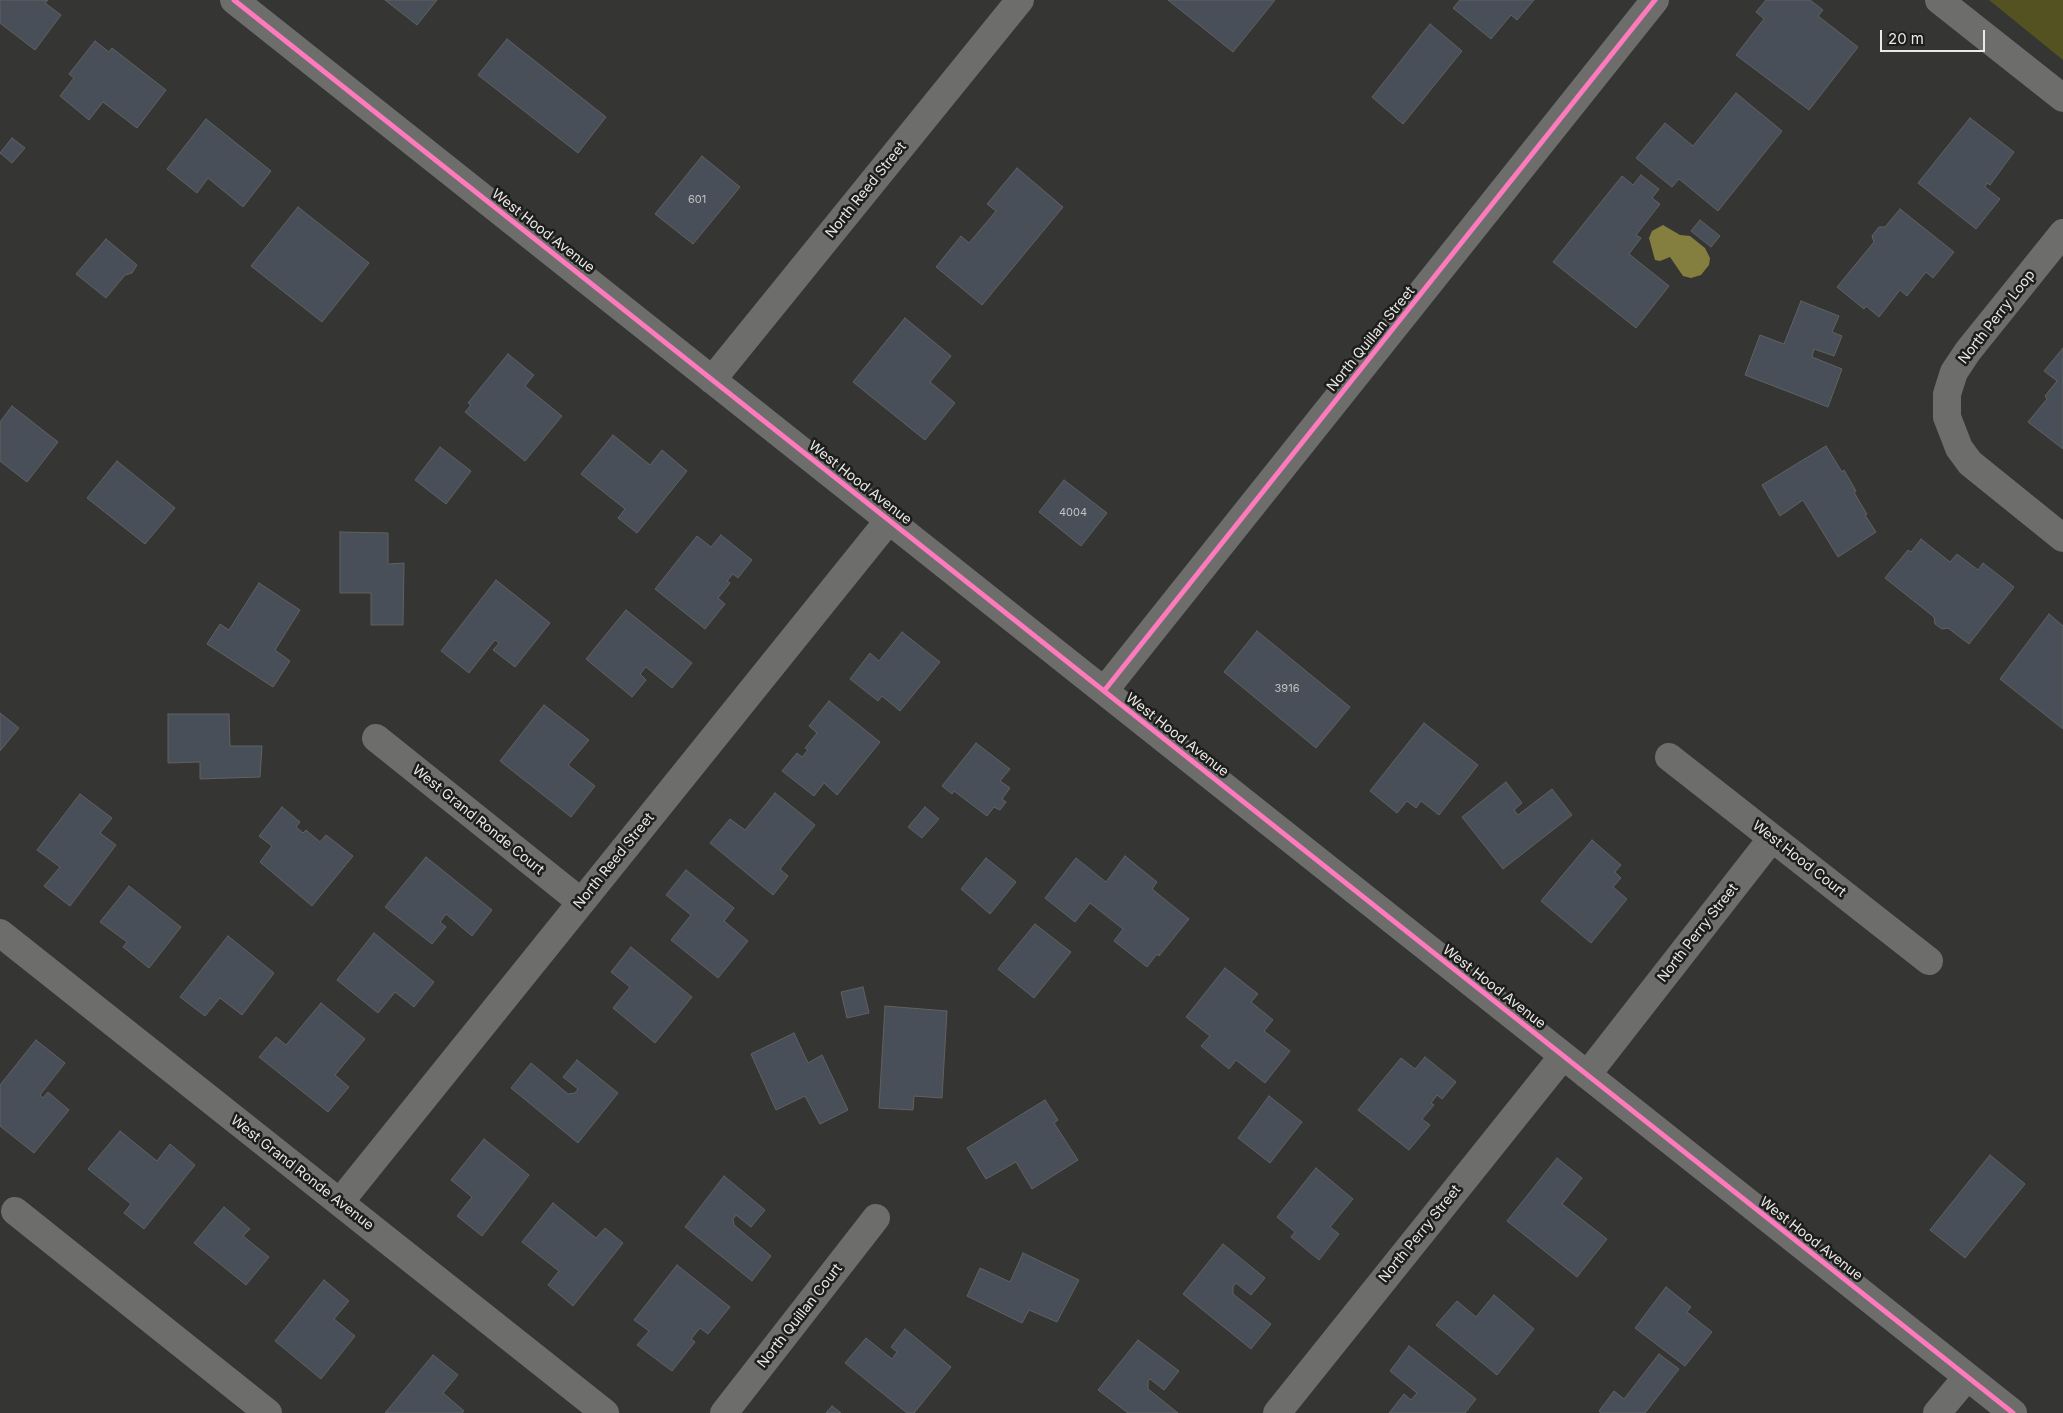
<!DOCTYPE html>
<style>
body{margin:0}
#map{position:relative;width:2063px;height:1413px;overflow:hidden;background:#353534;font-family:Inter,sans-serif}
canvas{display:block}
.scale{position:absolute;left:1880px;top:30px;width:105px;height:22px;box-sizing:border-box;border:2px solid #e9e9e7;border-top:0;padding-left:6px;font-size:15px;line-height:18px;white-space:nowrap;color:#e9e9e7;-webkit-text-stroke:4px #1d1d1c;paint-order:stroke}
</style>
<div id="map">
<canvas width="2063" height="1413"></canvas>
<div class="scale">20 m</div>
</div>
<script>
const ctx = document.querySelector('canvas').getContext('2d');
ctx.lineJoin = 'round';
function fill(path, color) {
  ctx.fillStyle = color;
  ctx.fill(path, 'evenodd');
}
function shape(rows) {
  const path = new Path2D();
  for (const r of rows) {
    path.moveTo(r[0], r[1]);
    for (let i = 2; i < r.length; i += 2) path.lineTo(r[i], r[i + 1]);
  }
  return path;
}
function stroke(path, color, width, dash) {
  ctx.strokeStyle = color;
  ctx.lineWidth = width;
  ctx.lineCap = dash ? 'butt' : 'round';
  ctx.setLineDash(dash || []);
  ctx.stroke(path);
}
function write(font, color, halo, rows, align = 'center') {
  ctx.font = font + ' Inter,sans-serif';
  ctx.lineWidth = 5;
  ctx.setLineDash([]);
  ctx.textBaseline = 'middle';
  ctx.strokeStyle = halo;
  ctx.fillStyle = color;
  for (const [text, x, y, turn = 0] of rows) {
    ctx.save();
    ctx.translate(x, y);
    ctx.rotate((+turn || 0) * Math.PI / 180);
    ctx.textAlign = isNaN(turn) ? turn : align;
    if (halo) ctx.strokeText(text, 0, 0);
    ctx.fillText(text, 0, 0);
    ctx.restore();
  }
}
fill(shape([
 [1989,0,2063,0,2063,60]
]), '#555222');
fill(shape([
 [1663,225,1680,235,1690,236,1705,248,1710,258,1709,265,1701,275,1691,278,1683,276,1670,257,1660,261,1655,260,1649,238,1652,231]
]), '#847f3e');
const building = shape([
 [0,0,48,0,45,3,61,15,35,50,0,23,0,0],
 [385,0,437,0,417,25,385,0],
 [1168,0,1275,0,1233,52,1168,0],
 [1460,0,1534,0,1517,20,1511,15,1491,39,1453,8,1460,0],
 [1766,0,1810,0,1823,10,1818,16,1858,47,1809,110,1736,55,1764,19,1756,12,1766,0],
 [1430,24,1462,51,1403,124,1372,97,1430,24],
 [507,39,606,117,578,153,478,75,507,39],
 [95,41,109,52,112,48,166,90,137,128,103,102,89,120,60,96,74,78,69,74,95,41],
 [1736,93,1782,131,1718,211,1679,179,1672,187,1636,158,1665,123,1693,146,1736,93],
 [1970,118,2014,152,1990,185,1987,183,1985,187,2000,199,1976,229,1918,183,1970,118],
 [206,119,271,171,243,207,208,178,197,193,167,169,206,119],
 [12,138,25,148,12,163,0,153,12,138],
 [702,156,740,187,693,244,655,214,702,156],
 [1017,168,1063,207,982,305,936,267,961,236,969,243,996,211,987,204,1017,168],
 [1641,175,1659,189,1652,198,1660,204,1636,235,1641,238,1629,254,1669,286,1636,328,1553,262,1622,176,1633,185,1641,175],
 [298,207,369,263,322,322,251,266,298,207],
 [1900,209,1954,252,1933,278,1926,272,1907,296,1900,290,1879,317,1866,306,1864,309,1837,287,1874,242,1872,236,1879,227,1885,227,1900,209],
 [1700,220,1720,236,1711,247,1691,231,1700,220],
 [106,239,137,265,132,273,125,275,106,298,76,274,106,239],
 [1801,301,1839,316,1832,332,1842,336,1834,356,1814,349,1812,357,1842,369,1828,407,1745,375,1760,335,1784,344,1801,301],
 [905,318,951,356,930,382,955,403,925,440,853,382,905,318],
 [2063,348,2063,449,2028,422,2047,399,2045,396,2057,381,2044,371,2063,348],
 [508,354,534,375,525,386,562,416,525,461,465,412,471,405,468,403,508,354],
 [12,406,58,442,27,482,0,461,0,422,12,406],
 [613,435,650,465,662,450,687,471,637,533,618,518,625,509,581,474,613,435],
 [1826,446,1842,472,1844,470,1856,491,1854,492,1859,501,1867,514,1865,515,1876,532,1838,557,1803,500,1780,516,1762,485,1826,446],
 [440,447,471,471,446,504,415,480,440,447],
 [117,461,175,508,145,544,87,498,117,461],
 [1064,480,1107,513,1081,546,1039,512,1064,480],
 [340,532,388,533,388,564,404,563,403,625,371,625,371,593,340,593,340,532],
 [721,535,752,560,738,578,733,574,727,581,730,583,718,598,725,604,705,629,655,589,697,536,711,547,721,535],
 [1921,539,1950,562,1957,554,1978,570,1983,563,2014,587,1969,644,1948,628,1942,629,1935,624,1934,617,1885,578,1908,550,1911,552,1921,539],
 [496,580,550,623,515,667,493,650,499,643,495,640,469,673,441,651,496,580],
 [259,583,300,610,275,650,290,661,273,687,207,644,220,624,229,630,259,583],
 [626,610,692,663,672,688,646,667,640,674,646,680,632,697,586,659,626,610],
 [2049,614,2063,626,2063,729,2000,679,2049,614],
 [1257,631,1350,707,1316,748,1224,672,1257,631],
 [902,632,940,662,900,711,882,696,878,701,850,679,870,653,879,661,902,632],
 [829,701,880,742,837,795,824,783,814,796,782,771,797,753,802,757,808,750,805,748,817,733,809,726,829,701],
 [544,705,589,740,568,765,595,786,571,817,500,761,544,705],
 [0,713,19,728,0,751,0,713],
 [168,714,229,714,230,746,262,746,260,777,200,779,200,762,168,763,168,714],
 [1424,723,1478,765,1439,815,1421,801,1416,808,1407,801,1397,813,1370,791,1424,723],
 [976,743,1010,769,1000,781,1010,788,1002,799,1006,802,1000,810,994,807,987,816,954,791,952,794,942,786,976,743],
 [1506,782,1522,803,1514,810,1518,815,1552,789,1572,815,1503,869,1462,817,1506,782],
 [775,793,815,825,780,869,788,876,773,895,710,843,730,819,745,830,775,793],
 [80,794,112,818,100,833,116,845,70,906,44,886,60,867,37,850,80,794],
 [282,807,300,822,296,827,303,833,306,830,320,842,326,835,353,856,312,906,260,862,272,846,259,836,282,807],
 [925,807,939,819,922,838,908,827,925,807],
 [1592,840,1621,865,1615,872,1621,878,1613,887,1627,899,1591,943,1541,901,1592,840],
 [1125,856,1157,882,1152,889,1189,919,1159,956,1157,954,1147,967,1114,941,1123,929,1090,903,1075,922,1045,898,1076,858,1106,882,1125,856],
 [426,857,492,910,472,936,446,914,440,922,446,927,432,944,385,907,426,857],
 [986,858,1016,882,990,914,961,889,986,858],
 [686,870,734,908,724,921,748,941,718,978,671,940,691,915,666,895,686,870],
 [129,886,181,927,149,968,123,947,127,942,100,922,129,886],
 [1035,924,1071,952,1034,998,998,969,1035,924],
 [374,933,434,982,414,1007,395,992,378,1013,337,980,374,933],
 [228,936,274,973,242,1015,220,998,205,1016,180,997,228,936],
 [631,947,692,997,655,1043,613,1008,630,987,611,972,631,947],
 [1225,968,1258,994,1251,1002,1273,1020,1264,1031,1290,1051,1265,1083,1236,1060,1229,1069,1201,1046,1210,1036,1186,1017,1225,968],
 [863,987,869,1013,847,1018,841,992,863,987],
 [321,1003,365,1039,335,1075,349,1087,328,1112,259,1057,276,1037,286,1045,321,1003],
 [885,1006,947,1011,942,1098,914,1096,913,1110,879,1108,885,1006],
 [794,1033,808,1063,822,1055,848,1110,820,1124,805,1096,776,1110,751,1054,794,1033],
 [36,1040,65,1063,40,1095,43,1098,48,1092,69,1110,34,1153,0,1126,0,1085,36,1040],
 [1425,1057,1456,1082,1442,1099,1437,1095,1431,1103,1434,1105,1422,1119,1430,1125,1409,1150,1358,1110,1401,1058,1415,1069,1425,1057],
 [577,1060,618,1093,578,1143,511,1088,531,1063,568,1094,575,1093,578,1089,563,1077,577,1060],
 [1269,1096,1302,1122,1270,1163,1238,1138,1269,1096],
 [1045,1100,1058,1120,1054,1123,1078,1160,1032,1189,1016,1162,986,1179,967,1148,1045,1100],
 [120,1131,157,1161,170,1144,195,1165,144,1229,124,1213,131,1204,88,1169,120,1131],
 [484,1139,529,1175,482,1236,457,1216,472,1197,451,1180,484,1139],
 [1990,1155,2025,1184,1965,1258,1930,1230,1990,1155],
 [1557,1158,1582,1178,1562,1204,1607,1239,1577,1277,1507,1221,1557,1158],
 [1316,1168,1353,1199,1330,1227,1339,1234,1319,1260,1291,1237,1295,1232,1277,1217,1316,1168],
 [724,1176,765,1210,751,1227,736,1215,733,1219,734,1225,771,1256,752,1281,685,1227,724,1176],
 [553,1203,596,1238,605,1228,623,1243,573,1306,548,1285,559,1271,522,1242,553,1203],
 [224,1207,250,1229,243,1236,269,1257,246,1285,194,1243,224,1207],
 [1223,1244,1265,1278,1251,1295,1236,1283,1233,1287,1233,1294,1271,1324,1251,1349,1183,1294,1223,1244],
 [1023,1253,1079,1280,1057,1322,1029,1310,1022,1323,967,1296,980,1268,1010,1282,1023,1253],
 [677,1265,730,1307,708,1334,700,1328,691,1339,695,1342,672,1371,637,1345,649,1331,634,1320,677,1265],
 [324,1280,349,1301,334,1319,355,1336,321,1379,275,1341,324,1280],
 [1666,1287,1691,1307,1687,1312,1712,1332,1685,1366,1635,1328,1666,1287],
 [1494,1295,1534,1329,1497,1375,1436,1325,1457,1301,1476,1317,1494,1295],
 [905,1329,951,1367,914,1413,907,1413,845,1363,866,1338,892,1359,897,1352,891,1347,905,1329],
 [1138,1340,1179,1371,1164,1390,1150,1379,1148,1381,1148,1389,1178,1413,1128,1413,1098,1390,1138,1340],
 [1409,1346,1476,1399,1465,1413,1389,1413,1404,1394,1411,1400,1417,1393,1390,1371,1409,1346],
 [1659,1354,1679,1369,1645,1413,1601,1413,1599,1411,1614,1391,1624,1399,1659,1354],
 [433,1355,458,1375,443,1393,464,1411,462,1413,385,1413,433,1355],
 [832,1406,841,1413,826,1413,832,1406]
]);
fill(building, '#494f58');
stroke(building, '#616161', 1);
stroke(shape([
 [234,0,2013,1413],
 [1939,0,2063,98],
 [2063,233,1968,351,1954,372,1947,394,1947,417,1959,448,1970,463,2063,538],
 [712,380,1020,0],
 [1104,691,1655,0],
 [376,738,581,902],
 [1669,757,1929,961],
 [0,933,605,1413],
 [1587,1075,1772,838],
 [340,1202,889,520],
 [15,1211,268,1413],
 [724,1413,876,1218],
 [1277,1413,1563,1056],
 [1937,1413,1967,1377]
]), '#6d6d6c', 28);
stroke(shape([
 [234,0,2013,1413],
 [1104,691,1655,0]
]), '#fd7abc', 5);
write('11px', '#c1c2c3', null, [
 ["601",697,200],
 ["4004",1073,513],
 ["3916",1287,689]
]);
write('14px', '#e9e9e7', '#1d1d1c', [
 ["North Reed Street",866,190,-51],
 ["West Hood Avenue",543,231,38],
 ["North Perry Loop",1997,317,-52],
 ["North Quillan Street",1371,339,-51],
 ["West Hood Avenue",860,483,38],
 ["West Hood Avenue",1177,735,38],
 ["West Grand Ronde Court",478,820,39],
 ["West Hood Court",1799,859,38],
 ["North Reed Street",614,861,-51],
 ["North Perry Street",1698,933,-52],
 ["West Hood Avenue",1494,987,38],
 ["West Grand Ronde Avenue",302,1173,38],
 ["North Perry Street",1420,1234,-51],
 ["West Hood Avenue",1811,1239,38],
 ["North Quillan Court",800,1316,-52]
]);
</script>
